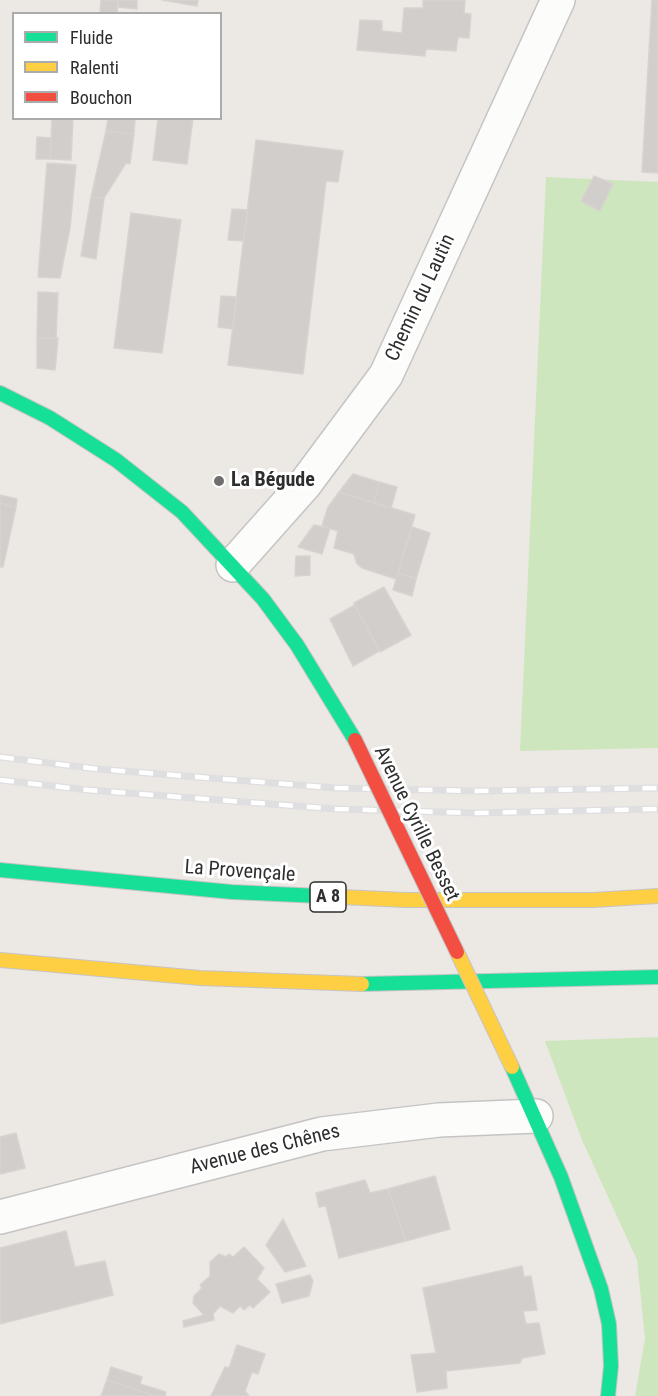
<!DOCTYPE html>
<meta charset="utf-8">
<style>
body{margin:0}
#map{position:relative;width:658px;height:1396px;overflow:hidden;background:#ece8e4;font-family:"Roboto Condensed",sans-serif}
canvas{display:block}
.legend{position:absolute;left:12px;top:12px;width:210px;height:108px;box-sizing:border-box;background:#fff;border:2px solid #ababab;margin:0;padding:8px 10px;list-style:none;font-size:18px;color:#2e2e2e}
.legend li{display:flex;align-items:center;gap:12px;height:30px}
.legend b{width:30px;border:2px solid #ababab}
</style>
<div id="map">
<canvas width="658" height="1396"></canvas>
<ul class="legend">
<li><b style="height:8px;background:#16e098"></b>Fluide</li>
<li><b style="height:8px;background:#ffcf43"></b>Ralenti</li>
<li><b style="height:8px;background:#f24e42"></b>Bouchon</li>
</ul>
</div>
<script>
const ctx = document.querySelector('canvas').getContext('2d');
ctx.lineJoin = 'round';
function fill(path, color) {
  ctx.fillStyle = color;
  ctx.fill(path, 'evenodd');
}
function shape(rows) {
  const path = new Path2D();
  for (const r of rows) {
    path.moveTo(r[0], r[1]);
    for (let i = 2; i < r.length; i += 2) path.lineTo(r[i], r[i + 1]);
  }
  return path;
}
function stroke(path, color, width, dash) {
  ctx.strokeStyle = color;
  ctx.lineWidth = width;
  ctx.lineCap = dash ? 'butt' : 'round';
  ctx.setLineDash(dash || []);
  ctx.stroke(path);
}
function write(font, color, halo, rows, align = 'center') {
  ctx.font = font + ' "Roboto Condensed",sans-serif';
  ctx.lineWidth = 6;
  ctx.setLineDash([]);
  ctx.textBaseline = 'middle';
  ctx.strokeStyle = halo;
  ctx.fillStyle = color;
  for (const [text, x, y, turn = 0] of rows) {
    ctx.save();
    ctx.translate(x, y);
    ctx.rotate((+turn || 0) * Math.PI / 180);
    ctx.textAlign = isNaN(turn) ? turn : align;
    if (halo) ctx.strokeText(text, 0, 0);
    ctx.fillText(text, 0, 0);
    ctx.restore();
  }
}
fill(shape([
 [546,177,658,182,658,748,520,751],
 [658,1037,658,1396,635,1396,645,1339,637,1260,582,1140,545,1041]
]), '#cee6be');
const building = shape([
 [101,0,118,0,117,14,100,14,101,0],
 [118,0,137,0,137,9,118,7,118,0],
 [162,0,198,0,197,6,162,0],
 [423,0,465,0,464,13,471,14,469,38,458,37,456,51,426,49,425,56,357,50,360,20,382,21,382,31,402,33,404,8,423,8,423,0],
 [652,0,658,0,658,173,642,172,652,0],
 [52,118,73,118,71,160,50,159,52,118],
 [108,118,135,118,134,134,106,131,108,118],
 [158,118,193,118,187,164,153,160,158,118],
 [106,131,134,134,130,164,126,163,104,198,91,197,106,131],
 [37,137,51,138,50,159,36,159,37,137],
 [256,140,343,151,338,182,326,181,303,374,228,365,256,140],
 [47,163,76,165,70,228,60,278,38,277,47,163],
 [594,176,613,184,600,211,581,201,594,176],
 [91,197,104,198,96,259,81,256,91,197],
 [232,209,248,210,244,241,228,240,232,209],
 [131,213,181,220,162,353,114,348,131,213],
 [38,292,58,293,56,338,37,338,38,292],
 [221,296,237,297,233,329,218,327,221,296],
 [37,338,58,338,55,370,37,368,37,338],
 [353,474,379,482,374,503,339,492,353,474],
 [379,482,397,487,391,508,374,503,379,482],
 [339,492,415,515,396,579,362,568,357,564,354,554,334,548,338,531,322,526,328,507,339,492],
 [0,495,17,499,16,507,0,503,0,495],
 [0,503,16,507,3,567,0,567,0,503],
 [314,525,330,528,322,554,298,547,314,525],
 [412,527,430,533,416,579,398,573,412,527],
 [296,556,310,556,310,575,295,576,296,556],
 [398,573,416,579,412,596,393,590,398,573],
 [384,587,411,635,380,652,354,603,384,587],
 [355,605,379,651,353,666,330,619,355,605],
 [16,1133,25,1168,0,1174,0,1137,16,1133],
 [435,1176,450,1229,406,1241,388,1189,435,1176],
 [365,1180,370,1193,388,1189,406,1241,339,1258,326,1206,319,1207,316,1193,365,1180],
 [283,1219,306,1266,285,1272,266,1245,283,1219],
 [66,1231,75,1267,105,1261,113,1295,0,1324,0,1248,66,1231],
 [244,1247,264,1268,257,1279,270,1292,253,1308,250,1305,244,1310,240,1306,233,1313,220,1306,213,1314,214,1320,184,1327,183,1321,204,1315,193,1303,194,1296,202,1288,200,1285,210,1276,210,1262,219,1254,226,1257,229,1254,233,1257,244,1247],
 [522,1266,524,1277,531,1276,537,1310,523,1311,526,1324,539,1323,545,1354,522,1358,520,1363,446,1371,447,1388,417,1392,411,1355,436,1353,423,1288,522,1266],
 [310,1275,313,1281,309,1296,282,1303,276,1284,310,1275],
 [237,1345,265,1354,258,1374,252,1372,245,1391,249,1396,211,1396,225,1367,229,1368,237,1345],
 [111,1367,142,1377,140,1384,166,1392,165,1396,155,1396,107,1380,111,1367],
 [107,1380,155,1396,101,1396,107,1380]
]);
fill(building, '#d1cecb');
stroke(building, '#d7d4d0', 1.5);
const street = shape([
 [233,565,305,484,386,375,558,0],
 [0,1217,322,1134,439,1120,536,1116]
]);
const fast = shape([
 [0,393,50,418,116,460,182,512,263,599,297,645,355,740],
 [0,870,232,892,320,896],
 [362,984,658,977],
 [512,1067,561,1177,601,1289,609,1324,611,1366,608,1396]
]);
const slow = shape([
 [320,896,406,900,593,900,658,896],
 [0,960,200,978,362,984]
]);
stroke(street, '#c5c4c5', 36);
stroke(fast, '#c5c4c5', 16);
stroke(slow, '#c5c4c5', 16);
stroke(street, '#fcfcfb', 33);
stroke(fast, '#16e098', 14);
stroke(slow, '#ffcf43', 14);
const rail = shape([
 [0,757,97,769,336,788,478,791,658,788],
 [0,780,88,790,336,809,477,813,658,809]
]);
stroke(rail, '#dfdfe1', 7);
stroke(rail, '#fff', 4.5, [14]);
const slowBridge = shape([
 [457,952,512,1067]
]);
const jamBridge = shape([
 [355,740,457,952]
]);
stroke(slowBridge, '#c5c4c5', 16, []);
stroke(jamBridge, '#c5c4c5', 16, []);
stroke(slowBridge, '#ffcf43', 14);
stroke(jamBridge, '#f24e42', 14);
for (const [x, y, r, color] of [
 [219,481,6,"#706f6e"]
]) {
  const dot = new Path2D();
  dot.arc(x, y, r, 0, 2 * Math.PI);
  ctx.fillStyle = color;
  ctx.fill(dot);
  stroke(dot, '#fff', 2);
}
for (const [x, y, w] of [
 [328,897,36]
]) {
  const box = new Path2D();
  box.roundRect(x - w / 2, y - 15, w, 30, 4.5);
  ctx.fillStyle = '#fff';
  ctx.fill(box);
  stroke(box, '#2e2e2e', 1.5);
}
write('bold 18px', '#2e2e2e', null, [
 ["A 8",328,897]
]);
write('20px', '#2e2e2e', '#fff', [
 ["Chemin du Lautin",421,298,-65],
 ["Avenue Cyrille Besset",416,824,64],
 ["La Provençale",240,872,4],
 ["Avenue des Chênes",265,1150,-14]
]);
write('bold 20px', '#2e2e2e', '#fff', [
 ["La Bégude",231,481]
], 'left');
</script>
